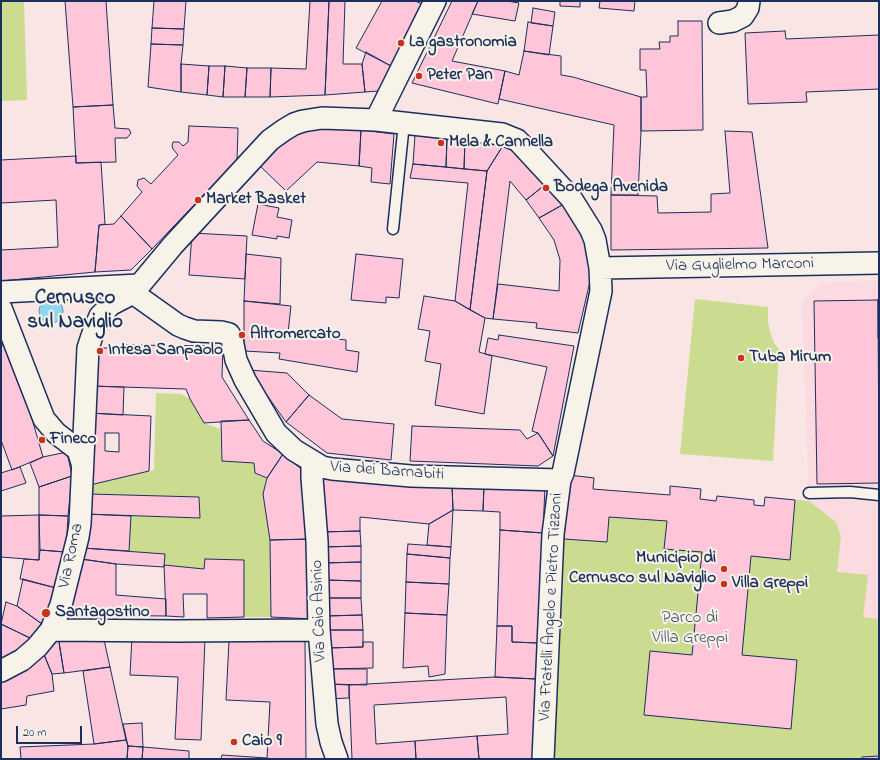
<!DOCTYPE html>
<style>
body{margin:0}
#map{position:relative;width:880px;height:760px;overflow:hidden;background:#f9e5e3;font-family:"Indie Flower",sans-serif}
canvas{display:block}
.frame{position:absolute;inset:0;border:2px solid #1b2f5e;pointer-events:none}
.scale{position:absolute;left:16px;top:726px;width:66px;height:18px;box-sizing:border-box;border:2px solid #1b2f5e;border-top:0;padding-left:5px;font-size:12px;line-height:14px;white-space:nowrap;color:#1b2f5e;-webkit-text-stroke:3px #f7f3e8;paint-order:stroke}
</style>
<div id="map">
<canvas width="880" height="760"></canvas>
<div class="frame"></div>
<div class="scale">20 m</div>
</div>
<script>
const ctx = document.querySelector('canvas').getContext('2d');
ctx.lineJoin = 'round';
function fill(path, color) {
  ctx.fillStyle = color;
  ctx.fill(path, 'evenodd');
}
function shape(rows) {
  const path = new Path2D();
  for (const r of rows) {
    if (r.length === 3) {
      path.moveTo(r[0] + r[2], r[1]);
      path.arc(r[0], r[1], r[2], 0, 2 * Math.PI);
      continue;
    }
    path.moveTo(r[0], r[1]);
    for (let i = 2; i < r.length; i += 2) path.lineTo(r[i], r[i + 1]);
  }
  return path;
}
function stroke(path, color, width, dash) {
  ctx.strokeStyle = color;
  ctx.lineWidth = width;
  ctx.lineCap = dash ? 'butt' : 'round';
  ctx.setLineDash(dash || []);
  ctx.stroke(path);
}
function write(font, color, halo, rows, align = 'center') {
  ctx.font = font + ' "Indie Flower",sans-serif';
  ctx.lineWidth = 4;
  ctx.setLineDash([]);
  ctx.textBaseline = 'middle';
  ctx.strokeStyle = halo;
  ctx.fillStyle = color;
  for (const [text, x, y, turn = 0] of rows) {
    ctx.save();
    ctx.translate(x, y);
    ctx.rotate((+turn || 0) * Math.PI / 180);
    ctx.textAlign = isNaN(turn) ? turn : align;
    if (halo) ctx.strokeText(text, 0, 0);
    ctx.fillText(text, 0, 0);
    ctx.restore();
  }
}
fill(shape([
 [879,280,879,619,863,617,837,572,841,536,836,522,809,501,802,305,803,300,808,295,818,286,823,283]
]), '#fbdbe0');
fill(shape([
 [1,1,24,1,27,100,1,101],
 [695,299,768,307,768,322,770,332,774,343,779,349,773,461,680,454],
 [156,393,181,394,190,399,204,423,220,429,222,461,254,463,255,473,267,478,263,494,270,540,271,617,244,617,244,560,205,559,204,569,164,565,165,554,129,551,131,516,200,518,199,497,89,494,90,485,154,470],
 [569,475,594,477,594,489,669,495,670,486,701,489,700,499,716,501,717,496,754,500,754,505,764,506,765,497,809,501,836,522,841,536,837,572,868,575,863,617,879,619,879,759,554,759,563,547]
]), '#cbdb8f');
const water = shape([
 [51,311,12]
]);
fill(water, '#8ed7ef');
stroke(water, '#6094b5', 1);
const building = shape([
 [65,1,106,1,113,105,73,107,65,1],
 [154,1,186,1,184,29,152,28,154,1],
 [310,1,329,1,325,95,270,97,271,68,306,69,310,1],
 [329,1,345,1,343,64,362,64,365,92,325,95,329,1],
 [382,1,415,1,422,4,391,66,356,48,382,1],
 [452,1,478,1,452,61,505,71,498,104,412,83,452,1],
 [478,1,507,1,519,3,515,21,472,14,478,1],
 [560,1,580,1,580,7,560,6,560,1],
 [600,1,635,1,634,11,599,8,600,1],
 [533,8,555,12,553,26,531,23,533,8],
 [678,21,702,21,703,130,641,131,641,97,647,97,646,70,640,70,640,49,660,49,659,42,670,42,670,36,678,36,678,21],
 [528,22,553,26,549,55,524,51,528,22],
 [152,28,184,29,183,45,151,44,152,28],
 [785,31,786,39,879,35,879,89,806,92,807,102,748,104,745,33,785,31],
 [151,44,183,45,181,64,181,92,148,87,151,44],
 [524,51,561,56,561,75,573,77,641,97,641,131,638,195,611,195,614,125,499,99,505,71,519,75,524,51],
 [366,52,391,66,378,91,365,92,362,64,366,52],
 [181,64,209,66,207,95,181,92,181,64],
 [209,66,225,66,223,97,207,95,209,66],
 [225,66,247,68,245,97,223,97,225,66],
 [247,68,271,68,270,97,245,97,247,68],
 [113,105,115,128,129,129,131,133,127,138,115,138,116,162,76,163,73,107,113,105],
 [189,126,238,128,237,160,152,249,121,216,142,192,137,186,138,180,144,178,151,184,178,155,173,149,172,146,173,142,179,142,183,146,188,142,189,126],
 [325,126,361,130,359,166,317,162,286,191,260,166,289,135,325,126],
 [361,130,394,134,390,184,371,182,372,168,359,166,361,130],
 [725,131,752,132,768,248,611,250,611,195,657,196,658,213,711,212,711,194,730,193,725,131],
 [415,135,447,138,446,167,413,164,415,135],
 [447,138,465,140,464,169,446,167,447,138],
 [465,140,504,144,487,171,464,169,465,140],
 [504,144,520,157,546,184,526,200,510,181,493,319,485,318,470,310,487,171,504,144],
 [76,156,76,163,101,162,105,224,99,225,95,272,1,281,1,250,58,247,56,200,1,203,1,160,76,156],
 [413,164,487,171,470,310,455,301,468,183,410,178,413,164],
 [546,184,564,204,539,218,526,200,546,184],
 [258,204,279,208,277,217,292,220,289,238,277,236,277,239,252,235,258,204],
 [564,204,577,224,585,242,591,277,578,333,536,328,537,323,493,319,498,284,559,291,560,260,554,240,539,218,564,204],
 [121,216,152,249,131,270,95,272,99,225,114,224,121,216],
 [192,233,247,236,245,279,189,275,192,233],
 [246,254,281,258,280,304,244,301,246,254],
 [356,254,403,259,399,298,386,297,386,303,351,300,356,254],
 [424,296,455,301,485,318,479,352,492,356,484,414,435,405,441,364,425,361,430,331,418,329,424,296],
 [878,300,879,483,817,484,814,301,878,300],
 [878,300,879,300,879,338,878,338,878,300],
 [244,301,291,306,288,333,346,340,346,350,359,352,357,372,279,359,280,353,244,351,244,301],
 [499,335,574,346,553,456,538,433,532,431,547,367,485,354,488,338,498,340,499,335],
 [5,345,11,346,43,457,12,470,1,440,1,346,5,345],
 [125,345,223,346,222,377,249,420,204,423,190,399,186,389,90,386,91,348,124,348,125,345],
 [249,370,287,373,309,395,286,422,249,370],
 [90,386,124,387,123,415,89,413,90,386],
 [309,395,342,419,394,424,391,460,327,453,286,422,309,395],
 [89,413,151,416,149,471,90,485,89,413],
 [105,433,119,433,119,452,105,451,105,433],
 [249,420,263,441,283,454,267,478,255,473,254,463,222,461,221,421,249,420],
 [412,426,520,430,527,439,538,433,553,456,538,466,410,461,412,426],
 [67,452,72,476,39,487,30,463,43,457,67,452],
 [283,454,301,469,311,539,270,540,263,494,267,478,283,454],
 [20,467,26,483,1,491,1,473,20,467],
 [569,475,594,478,593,489,670,495,670,486,701,489,700,499,716,501,717,496,754,500,754,505,764,506,765,497,795,500,790,560,751,556,742,655,797,660,791,729,644,715,650,651,692,655,702,552,664,549,667,521,609,517,607,542,564,539,569,475],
 [72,476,68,516,39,515,39,487,72,476],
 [319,477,452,485,453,510,429,524,360,517,360,531,321,532,319,477],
 [452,485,484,485,483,511,453,510,452,485],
 [484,485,545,486,543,533,500,530,500,512,483,511,484,485],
 [89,494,199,497,200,518,85,514,89,494],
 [453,510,451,547,427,545,429,524,453,510],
 [85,514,131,516,129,551,83,548,85,514],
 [39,515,39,560,1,557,1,516,39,515],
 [39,515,68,516,66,552,40,550,39,515],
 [500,530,543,533,538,643,512,642,512,626,497,626,500,530],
 [360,531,361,546,322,547,321,532,360,531],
 [311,539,313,619,271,617,270,540,311,539],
 [408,544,451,547,450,558,407,554,408,544],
 [361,546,361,562,323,563,322,547,361,546],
 [83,548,165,554,164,567,116,564,81,559,83,548],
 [40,550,64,552,56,588,20,579,24,559,39,560,40,550],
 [407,554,450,558,449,584,406,582,407,554],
 [81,559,116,564,116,595,166,599,166,616,69,615,81,559],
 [205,559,244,560,244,617,207,618,207,594,183,594,184,617,166,616,164,565,204,569,205,559],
 [361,562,361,581,324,580,323,563,361,562],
 [23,579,56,588,42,624,17,606,23,579],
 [324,580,361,581,361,598,324,598,324,580],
 [406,582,449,584,447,615,405,613,406,582],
 [324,598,361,598,362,615,325,616,324,598],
 [6,602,17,606,42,624,32,639,1,624,6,602],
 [405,613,447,615,445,674,429,677,428,666,403,668,405,613],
 [362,615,363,630,326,630,325,616,362,615],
 [1,624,32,639,20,648,1,659,1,624],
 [497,626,512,626,512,642,538,643,536,679,495,677,497,626],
 [326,630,363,630,363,647,327,648,326,630],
 [103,635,110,667,64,673,58,636,103,635],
 [58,636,64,673,52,674,43,652,58,636],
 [132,636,205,639,201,740,175,739,178,677,130,675,132,636],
 [229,641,305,641,306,759,221,759,222,755,267,758,270,702,226,700,229,641],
 [363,642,373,642,373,668,327,669,327,648,363,647,363,642],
 [43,652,52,674,54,691,27,696,26,705,1,709,1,678,43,652],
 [110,667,126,740,94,744,83,671,110,667],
 [327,669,367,669,367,685,328,684,327,669],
 [495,677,536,679,537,759,479,759,477,736,508,734,506,697,374,705,376,744,415,741,416,759,352,759,349,685,495,677],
 [328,684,349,685,349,698,328,699,328,684],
 [142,723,143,747,128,746,123,724,142,723],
 [477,736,479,759,416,759,415,741,477,736],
 [126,740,128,746,127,759,21,759,20,747,94,744,126,740],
 [128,746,143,747,142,759,127,759,128,746],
 [143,747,189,751,189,759,142,759,143,747],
 [879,756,879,759,862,759,862,757,879,756]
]);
fill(building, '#ffc5d8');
stroke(building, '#1b2f5e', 1);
const lane = shape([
 [393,229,404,123],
 [809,493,850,492,879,495]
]);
const street = shape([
 [719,23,733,21,743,16,748,8,749,1],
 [376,120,435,1],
 [600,268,879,263],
 [1,292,139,285],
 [133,293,178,325,185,328,194,331,221,332,229,334,232,339,236,360,245,380,276,433,294,450,322,467,332,469,411,476,560,480],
 [1,308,44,419,56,433,78,450,82,463],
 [312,461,312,478,317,541,319,630,327,724,331,742,337,759],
 [51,630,176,631,319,630],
 [1,671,22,660,37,647,51,630,61,605,78,537,80,524,88,348,94,330,100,316,105,311,110,305,133,293,173,245,270,140,284,130,294,124,303,121,322,118,376,120,502,134,517,140,522,145,571,198,591,230,595,240,600,268,601,291,563,473,560,480,553,534,543,759]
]);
stroke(lane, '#1b2f5e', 13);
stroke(street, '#1b2f5e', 24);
stroke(lane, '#f7f3e8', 10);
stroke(street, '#f7f3e8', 21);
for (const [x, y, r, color] of [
 [401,43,4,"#c8321e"],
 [419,76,4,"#c8321e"],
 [441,143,4,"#c8321e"],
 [546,188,4,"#c8321e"],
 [198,200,4,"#c8321e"],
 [242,335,4,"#c8321e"],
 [100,351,4,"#c8321e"],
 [741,358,4,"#c8321e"],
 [42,440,4,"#c8321e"],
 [724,569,4,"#c8321e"],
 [724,584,4,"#c8321e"],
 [46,613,5,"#c8321e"],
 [234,742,4,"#c8321e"]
]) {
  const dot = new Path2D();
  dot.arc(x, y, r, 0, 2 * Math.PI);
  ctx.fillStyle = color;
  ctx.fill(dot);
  stroke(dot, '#f7f3e8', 1.5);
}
write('bold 17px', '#1b2f5e', '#f7f3e8', [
 ["La gastronomia",409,43],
 ["Peter Pan",427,76],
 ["Mela & Cannella",449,143],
 ["Bodega Avenida",554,188],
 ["Market Basket",206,200],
 ["Altromercato",250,335],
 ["Intesa Sanpaolo",108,351],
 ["Tuba Mirum",749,358],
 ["Fineco",50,440],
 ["Municipio di",716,559,"right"],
 ["Cernusco sul Naviglio",716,579,"right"],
 ["Villa Greppi",732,584],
 ["Santagostino",55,613],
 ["Caio 9",242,742]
], 'left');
write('17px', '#1b2f5e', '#f7f3e8', [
 ["Via Guglielmo Marconi",740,266,-1],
 ["Via dei Barnabiti",387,472,4],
 ["Via Roma",72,556,-78],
 ["Via Fratelli Angelo e Pietro Tizzoni",552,607,-87],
 ["Via Caio Asinio",320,611,-92]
]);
write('17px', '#3e5168', '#f7f3e8', [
 ["Parco di",690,619],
 ["Villa Greppi",690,639]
]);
write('bold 21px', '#1b2f5e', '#f7f3e8', [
 ["Cernusco",75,300],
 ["sul Naviglio",75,324]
]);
</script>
